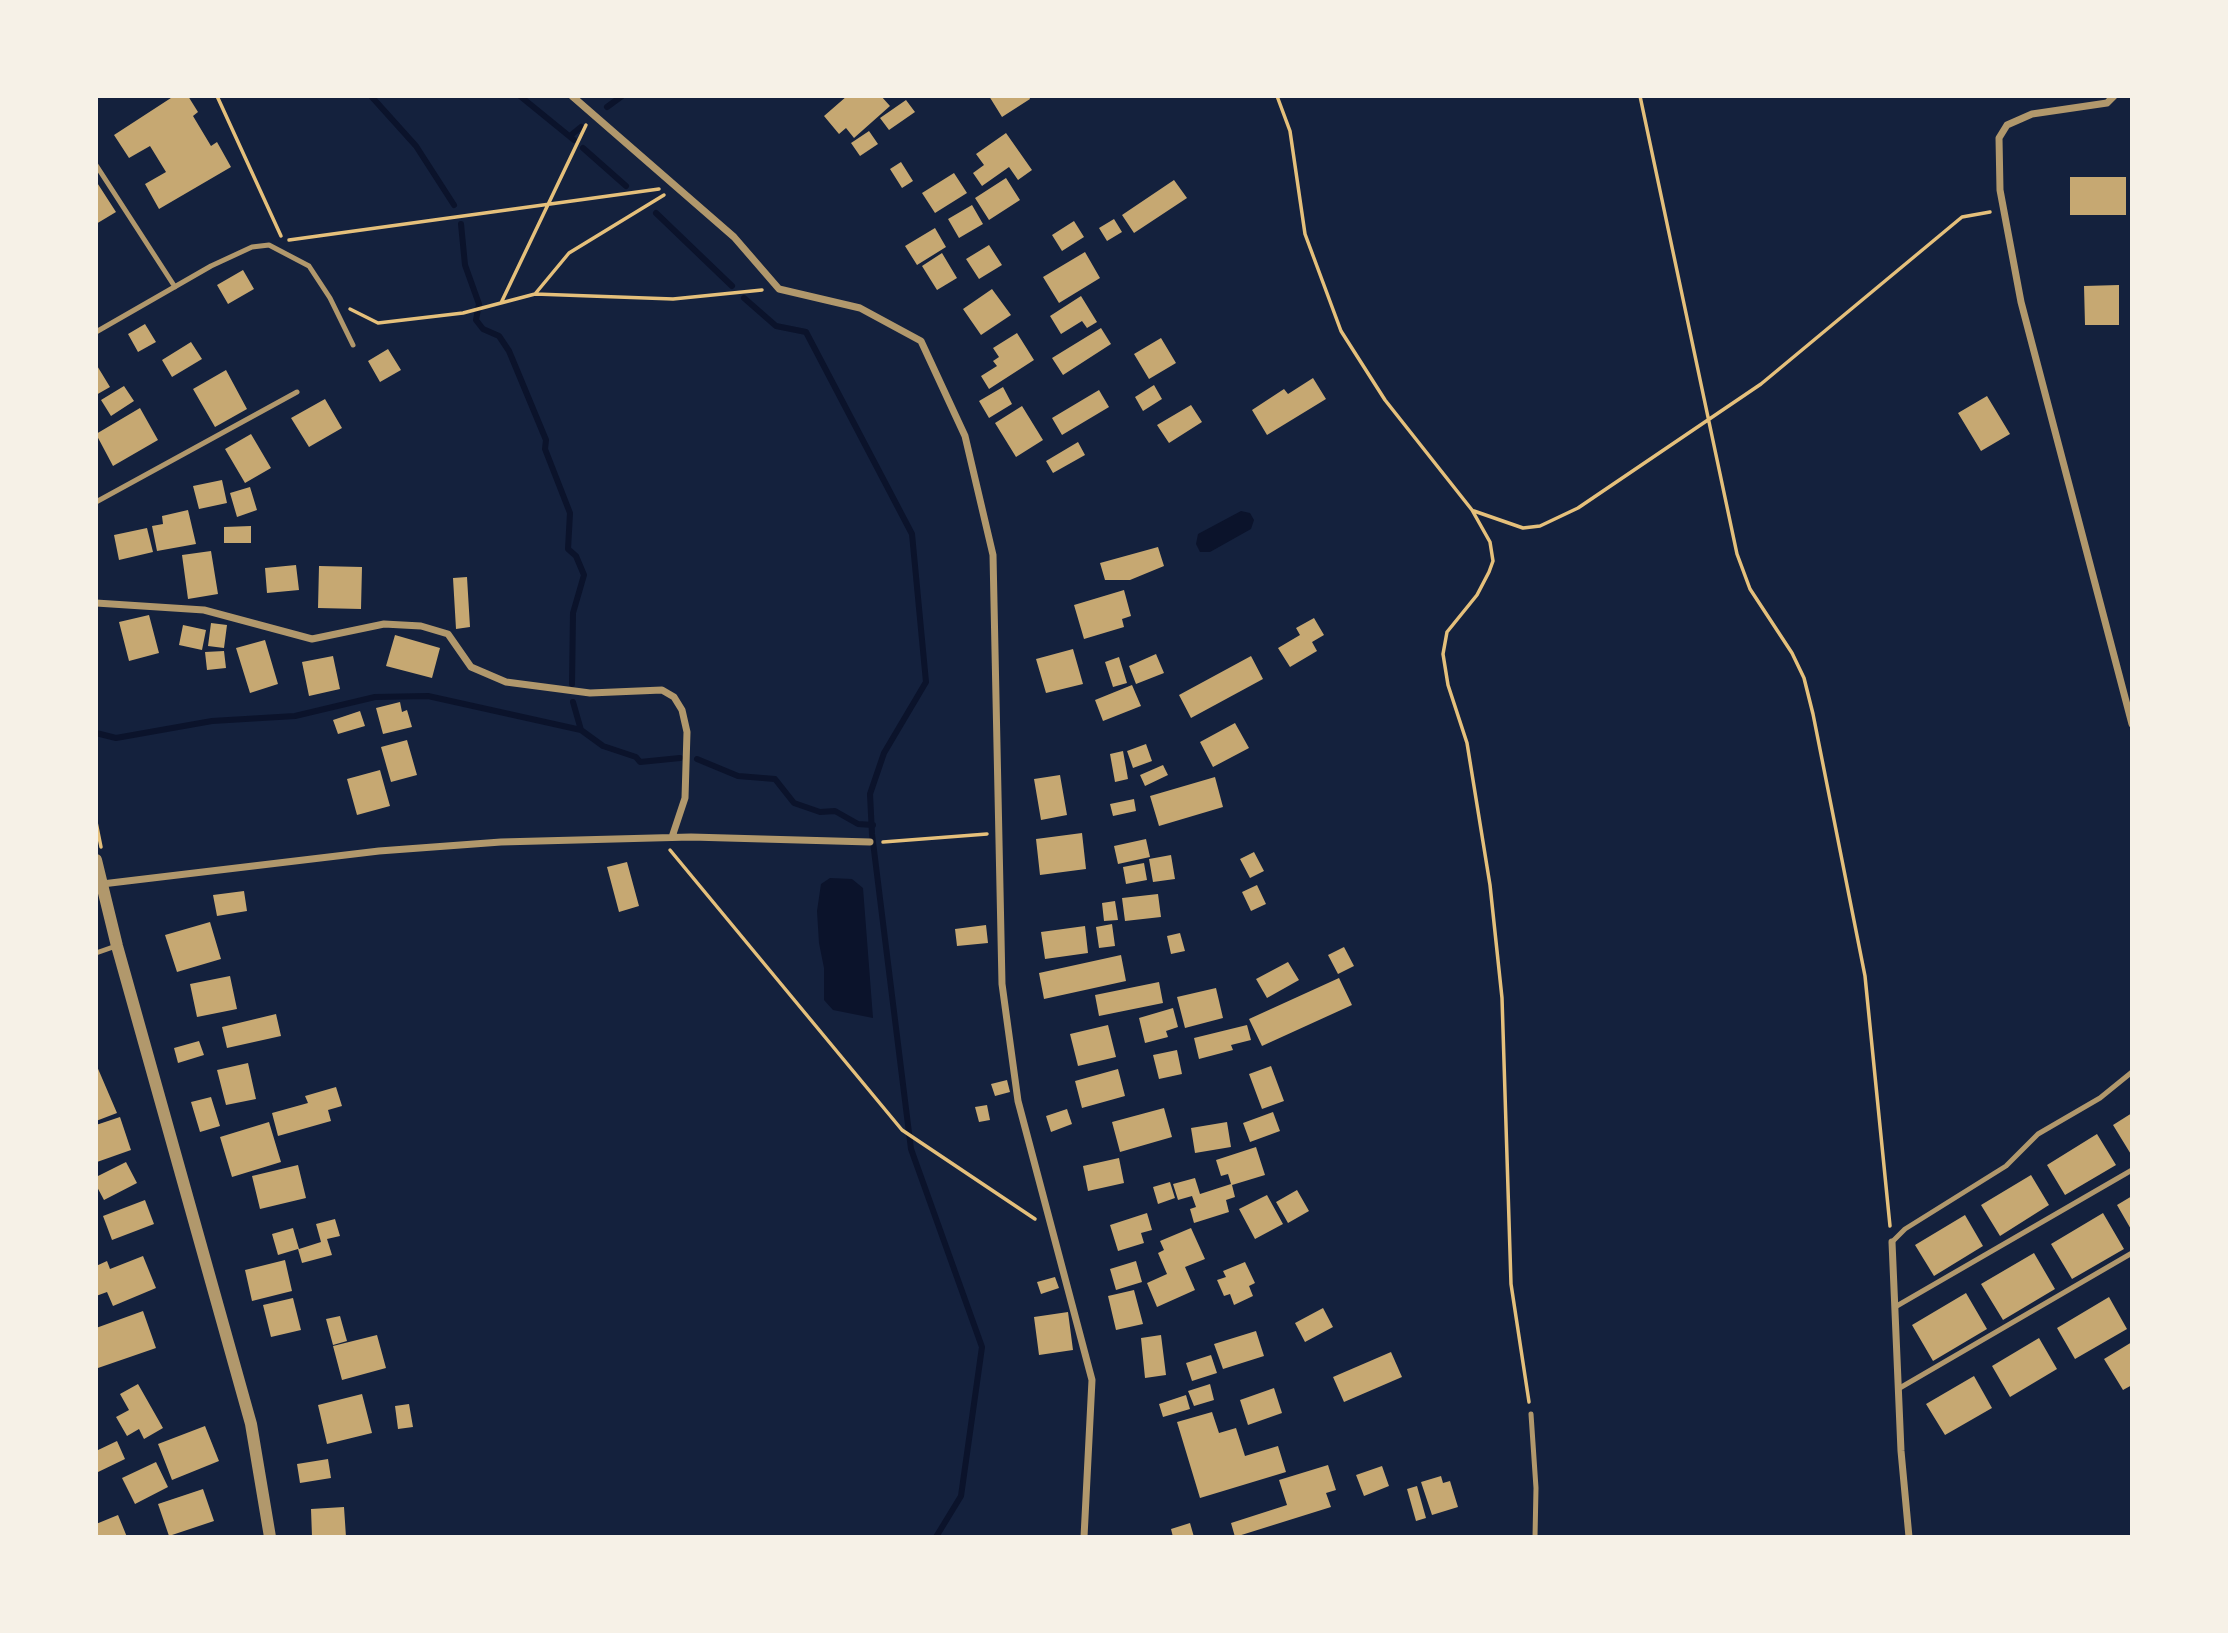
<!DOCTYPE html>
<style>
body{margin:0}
#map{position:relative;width:2228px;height:1633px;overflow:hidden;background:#14213d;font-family:"IBM Plex Sans",sans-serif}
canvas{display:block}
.frame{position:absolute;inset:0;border:98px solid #f6f1e7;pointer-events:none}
</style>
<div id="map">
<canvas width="2228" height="1633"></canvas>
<div class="frame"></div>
</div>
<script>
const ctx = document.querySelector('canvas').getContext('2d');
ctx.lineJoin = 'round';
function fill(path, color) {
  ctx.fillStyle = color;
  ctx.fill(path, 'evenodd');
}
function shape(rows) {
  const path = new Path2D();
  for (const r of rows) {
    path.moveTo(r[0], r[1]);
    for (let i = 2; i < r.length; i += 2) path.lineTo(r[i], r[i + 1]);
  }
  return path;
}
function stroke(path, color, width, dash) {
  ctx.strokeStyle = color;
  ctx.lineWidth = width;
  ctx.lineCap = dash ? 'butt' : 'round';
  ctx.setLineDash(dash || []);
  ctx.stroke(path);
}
fill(shape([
 [1241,511,1250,513,1254,520,1251,529,1210,552,1200,552,1196,544,1198,534],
 [830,878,852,879,863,888,873,1018,833,1010,824,1000,824,968,819,943,817,911,821,884]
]), '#0b132b');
stroke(shape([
 [371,96,416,146,454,205],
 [520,96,574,140],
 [607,107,622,96],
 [570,136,581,127],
 [583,148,626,186],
 [656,213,732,286],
 [461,224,465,265,479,304,476,320,483,329,499,336,509,351,546,440,545,449,570,513,568,549,576,556,584,575,573,613,572,684],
 [744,298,776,326,806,332,912,534,926,682,884,753,870,794,872,834,911,1149,982,1347,961,1496,936,1537],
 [573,702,581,730,603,746,636,757,640,762,680,758],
 [96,733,116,738,212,721,295,716,375,697,428,696,581,730],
 [697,759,738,776,775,779,794,803,820,812,835,811,858,824,873,825]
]), '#0b132b', 6);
fill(shape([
 [174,96,188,96,198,112,193,116,211,146,217,142,231,167,159,209,145,184,166,172,150,146,129,158,114,135],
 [847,96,881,96,890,106,854,138,846,128,839,134,824,116],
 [989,96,1029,96,1030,99,1002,117],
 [906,100,915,112,889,130,880,118],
 [869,131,878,144,860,156,851,143],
 [1006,133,1032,170,1018,180,1009,167,982,186,973,173,984,165,976,154],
 [901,162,913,181,902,188,890,169],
 [954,173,967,193,935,213,922,193],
 [2070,177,2126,177,2126,215,2070,215],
 [1006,178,1020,200,989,220,975,198],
 [1174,180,1187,198,1134,233,1122,215],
 [96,181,116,212,96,224],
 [972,205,983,224,959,238,948,219],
 [1114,219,1122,232,1107,241,1099,228],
 [1074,221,1084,237,1062,251,1052,235],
 [935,228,946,247,917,265,905,246],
 [989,245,1002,265,979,279,966,259],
 [1085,252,1100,278,1059,303,1043,277],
 [942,253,957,278,937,290,922,266],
 [243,270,254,289,228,304,217,285],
 [2119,285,2119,325,2085,325,2084,286],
 [992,289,1011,315,981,335,963,309],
 [1081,296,1097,322,1087,328,1082,321,1061,334,1050,316],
 [145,324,156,342,138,352,128,334],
 [1101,328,1111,344,1063,375,1052,358],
 [1017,333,1034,360,989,389,981,376,997,366,993,361,999,357,993,348],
 [1161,338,1176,363,1149,379,1134,354],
 [191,342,202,359,172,377,162,360],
 [388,349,401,370,380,382,368,361],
 [96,364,110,387,96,395],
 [226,370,247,409,215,427,193,389],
 [1313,378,1326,399,1267,435,1252,410,1284,389,1288,394],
 [1154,385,1162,399,1143,411,1135,397],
 [124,386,134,401,111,416,101,400],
 [1003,387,1012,404,989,418,979,401],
 [1099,390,1109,407,1062,435,1052,418],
 [1987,396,2010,434,1981,451,1958,413],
 [325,399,342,428,309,447,291,418],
 [1191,405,1202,422,1169,443,1157,425],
 [1022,406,1043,440,1016,457,995,423],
 [140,408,158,440,113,466,96,434],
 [251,434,271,468,245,483,225,449],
 [1078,442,1085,455,1053,473,1046,461],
 [222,480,227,503,199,509,193,486],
 [250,487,257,510,237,517,230,493],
 [188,510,196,544,157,551,152,526,163,524,162,516],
 [251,526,251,543,224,543,224,527],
 [147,528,153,552,119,560,114,535],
 [1158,547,1164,566,1130,580,1105,580,1100,563],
 [211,551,218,594,188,599,182,555],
 [296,565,299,590,267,593,265,568],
 [319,566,362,567,361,609,318,608],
 [467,577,470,627,456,629,453,578],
 [1124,590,1131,616,1122,619,1124,627,1084,639,1074,605],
 [149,615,159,653,129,661,119,622],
 [1314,618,1324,635,1312,642,1317,651,1290,667,1278,648,1300,635,1296,628],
 [211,623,227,625,224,648,208,646],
 [183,625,206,630,202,650,179,645],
 [395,635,440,648,432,678,386,666],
 [265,640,278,684,250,693,236,648],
 [1073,649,1083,684,1046,693,1036,659],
 [224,651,226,668,207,670,205,652],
 [1156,654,1164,673,1136,684,1129,666],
 [333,656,340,689,309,696,302,662],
 [1251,656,1263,679,1191,718,1179,695],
 [1119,657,1127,683,1113,687,1105,662],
 [1132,685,1141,706,1103,721,1095,700],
 [400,702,402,712,407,710,412,727,383,734,376,708],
 [360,711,365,726,338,734,333,720],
 [1235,723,1249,748,1213,767,1200,742],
 [407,740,417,775,391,782,381,747],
 [1146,744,1152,761,1133,768,1127,751],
 [1123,751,1128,779,1115,782,1110,754],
 [1163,765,1168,775,1145,786,1140,775],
 [380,770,390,806,357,815,347,779],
 [1060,775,1067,815,1041,820,1034,779],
 [1215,777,1223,807,1159,826,1150,796],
 [1134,799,1136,811,1113,816,1110,804],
 [1082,833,1086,869,1040,875,1036,839],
 [1146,839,1150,857,1118,864,1114,846],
 [1254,852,1264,871,1250,878,1240,859],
 [1171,855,1175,879,1153,882,1149,859],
 [627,862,639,906,619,912,607,867],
 [1144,863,1147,880,1126,884,1123,867],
 [1257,885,1266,904,1251,911,1242,892],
 [244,891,247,911,217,916,213,895],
 [1158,894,1161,917,1125,921,1122,898],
 [1115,901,1118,920,1104,921,1102,903],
 [210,922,221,959,177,972,165,935],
 [1112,924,1115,946,1099,948,1096,927],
 [986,925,988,943,957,946,955,929],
 [1085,926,1088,953,1045,959,1041,932],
 [1180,933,1185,951,1171,954,1167,936],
 [1344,947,1354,966,1338,974,1328,955],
 [1121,955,1126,981,1044,999,1039,973],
 [1288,962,1299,980,1267,998,1256,979],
 [230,976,237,1009,197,1017,190,984],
 [1339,978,1352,1005,1262,1046,1249,1019],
 [1159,982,1163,1003,1099,1016,1095,995],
 [1216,988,1223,1018,1185,1028,1177,997],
 [1173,1008,1178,1027,1166,1031,1168,1037,1145,1043,1139,1018],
 [276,1014,281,1036,227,1048,222,1027],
 [1108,1025,1116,1057,1078,1066,1070,1034],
 [1247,1025,1251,1040,1231,1045,1233,1050,1199,1059,1194,1038],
 [199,1041,204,1055,178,1063,174,1048],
 [1177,1050,1182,1074,1159,1079,1153,1055],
 [248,1063,256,1099,226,1105,217,1070],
 [96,1064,117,1113,96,1121],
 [1271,1066,1284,1101,1262,1109,1249,1074],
 [1118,1069,1125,1096,1082,1108,1075,1081],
 [1007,1080,1010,1092,995,1096,991,1084],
 [336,1087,342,1106,328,1110,331,1121,278,1136,272,1113,308,1103,305,1096],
 [211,1097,220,1126,200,1132,191,1102],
 [987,1105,990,1120,979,1122,975,1107],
 [1164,1108,1172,1137,1120,1152,1112,1122],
 [1067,1109,1072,1124,1051,1132,1046,1116],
 [1273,1112,1280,1131,1250,1142,1243,1123],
 [2132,1113,2132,1156,2113,1125],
 [120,1117,131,1150,97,1162,96,1125],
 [269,1122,281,1162,232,1177,220,1137],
 [1227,1122,1231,1147,1195,1153,1191,1128],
 [2097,1134,2116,1165,2065,1195,2047,1165],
 [1256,1147,1265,1175,1232,1185,1235,1197,1226,1200,1229,1212,1194,1223,1190,1209,1196,1207,1192,1196,1178,1200,1173,1184,1195,1178,1200,1194,1231,1184,1228,1174,1221,1176,1216,1160],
 [1119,1158,1124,1183,1088,1191,1083,1166],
 [126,1162,137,1183,104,1200,96,1185,96,1177],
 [298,1165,306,1198,260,1209,252,1176],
 [2031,1175,2049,1205,2000,1236,1981,1205],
 [1170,1182,1175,1198,1158,1204,1153,1187],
 [1297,1190,1309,1211,1288,1223,1276,1202],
 [1267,1195,1283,1224,1255,1239,1239,1209],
 [2132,1196,2132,1231,2117,1205],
 [145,1200,154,1224,112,1240,103,1216],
 [1147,1213,1152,1230,1141,1233,1144,1243,1118,1251,1110,1225],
 [2103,1213,2124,1249,2072,1279,2051,1244],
 [1965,1215,1983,1246,1934,1276,1915,1245],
 [335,1219,340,1236,327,1239,332,1255,302,1263,298,1249,278,1255,272,1234,293,1228,299,1249,321,1242,316,1224],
 [1191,1228,1205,1259,1185,1267,1195,1290,1157,1307,1147,1283,1167,1274,1158,1253,1164,1250,1160,1241],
 [2034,1253,2055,1289,2003,1320,1981,1284],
 [143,1256,156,1288,113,1306,107,1292,96,1296,96,1266,107,1261,110,1269],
 [285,1260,292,1291,252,1301,245,1270],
 [1136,1261,1142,1282,1116,1290,1110,1269],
 [1245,1262,1255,1283,1249,1286,1253,1296,1234,1305,1230,1294,1224,1296,1217,1280,1226,1277,1223,1271],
 [1055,1277,1059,1288,1041,1294,1037,1282],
 [1134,1290,1143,1324,1116,1330,1108,1296],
 [1966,1293,1987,1329,1933,1361,1912,1325],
 [2109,1297,2127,1329,2075,1359,2057,1328],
 [293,1298,301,1330,271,1337,263,1305],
 [1323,1308,1333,1327,1305,1342,1295,1323],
 [143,1311,156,1348,98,1368,96,1328],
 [1068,1312,1073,1350,1039,1355,1034,1317],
 [340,1316,347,1341,333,1345,326,1319],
 [1256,1331,1264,1356,1223,1369,1214,1344],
 [377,1335,386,1368,342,1380,333,1346],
 [1161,1335,1166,1375,1145,1378,1141,1338],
 [2039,1338,2057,1369,2010,1397,1992,1366],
 [2132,1342,2132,1385,2123,1390,2104,1359],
 [1391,1352,1402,1377,1344,1402,1333,1377],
 [1211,1355,1217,1373,1192,1381,1186,1363],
 [1974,1376,1992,1408,1945,1435,1926,1404],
 [138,1384,163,1428,144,1439,139,1429,127,1436,116,1417,129,1410,120,1394],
 [1210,1384,1214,1400,1194,1406,1188,1391],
 [1274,1388,1282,1413,1248,1425,1240,1400],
 [362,1394,372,1433,327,1444,318,1405],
 [1186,1395,1190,1409,1163,1417,1159,1404],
 [409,1404,413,1427,398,1429,395,1406],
 [1212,1412,1219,1433,1236,1428,1245,1456,1278,1446,1286,1472,1200,1498,1177,1422],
 [205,1426,219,1461,172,1480,158,1444],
 [117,1441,125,1459,96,1473,96,1451],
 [328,1459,331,1478,300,1483,297,1464],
 [156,1462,168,1487,135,1504,122,1478],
 [1328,1465,1336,1490,1326,1493,1331,1507,1235,1537,1231,1523,1287,1505,1279,1480],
 [1382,1466,1389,1486,1364,1496,1356,1475],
 [1441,1476,1443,1483,1450,1481,1458,1507,1432,1515,1421,1482],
 [1417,1486,1426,1518,1416,1521,1407,1489],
 [203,1489,214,1521,169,1536,158,1504],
 [344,1507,346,1537,312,1537,311,1509],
 [118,1515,127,1537,96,1537,96,1524],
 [1190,1523,1194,1537,1173,1537,1171,1529]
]), '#c6a872');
stroke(shape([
 [217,96,281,236],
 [1277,96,1290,131,1305,234,1341,331,1385,400,1472,510,1490,542,1493,561,1489,572,1477,595,1447,632,1443,654,1448,685,1467,743,1490,885,1502,998,1511,1284,1529,1402],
 [1640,96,1737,554,1750,589,1792,653,1804,678,1813,714,1865,976,1890,1226],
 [289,240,659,189],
 [535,294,569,253,664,195],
 [501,303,586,125],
 [350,309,378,323,463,313,535,294,673,299,762,290],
 [1474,511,1523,528,1540,526,1578,508,1761,384,1962,217,1990,212],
 [96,822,101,847],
 [883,842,987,834],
 [670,850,902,1130,1035,1219]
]), '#e5c07b', 3.5);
stroke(shape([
 [96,165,175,287],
 [96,332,211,266,252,247,269,245,309,266,330,298,353,345],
 [96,502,297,392],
 [96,953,116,946],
 [1892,1242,1905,1229,2006,1166,2038,1134,2100,1098,2132,1072],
 [1895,1307,2132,1170],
 [1898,1389,2132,1253],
 [1531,1414,1536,1488,1535,1537]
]), '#b1986c', 5);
stroke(shape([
 [572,96,734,237,779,289,860,308,921,341,965,436,993,555,1002,984,1018,1101,1092,1380,1084,1537],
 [2114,96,2107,103,2032,114,2007,125,1999,138,2000,190,2021,302,2132,724],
 [96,603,204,610,312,639,384,624,421,626,448,634,471,667,506,682,590,693,662,690,674,697,682,710,687,732,685,798,672,837],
 [102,884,379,851,501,842,691,837,870,842],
 [1892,1242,1901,1451,1909,1537]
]), '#b1986c', 7);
stroke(shape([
 [96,860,117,946,251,1424,270,1537]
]), '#b1986c', 12);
</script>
